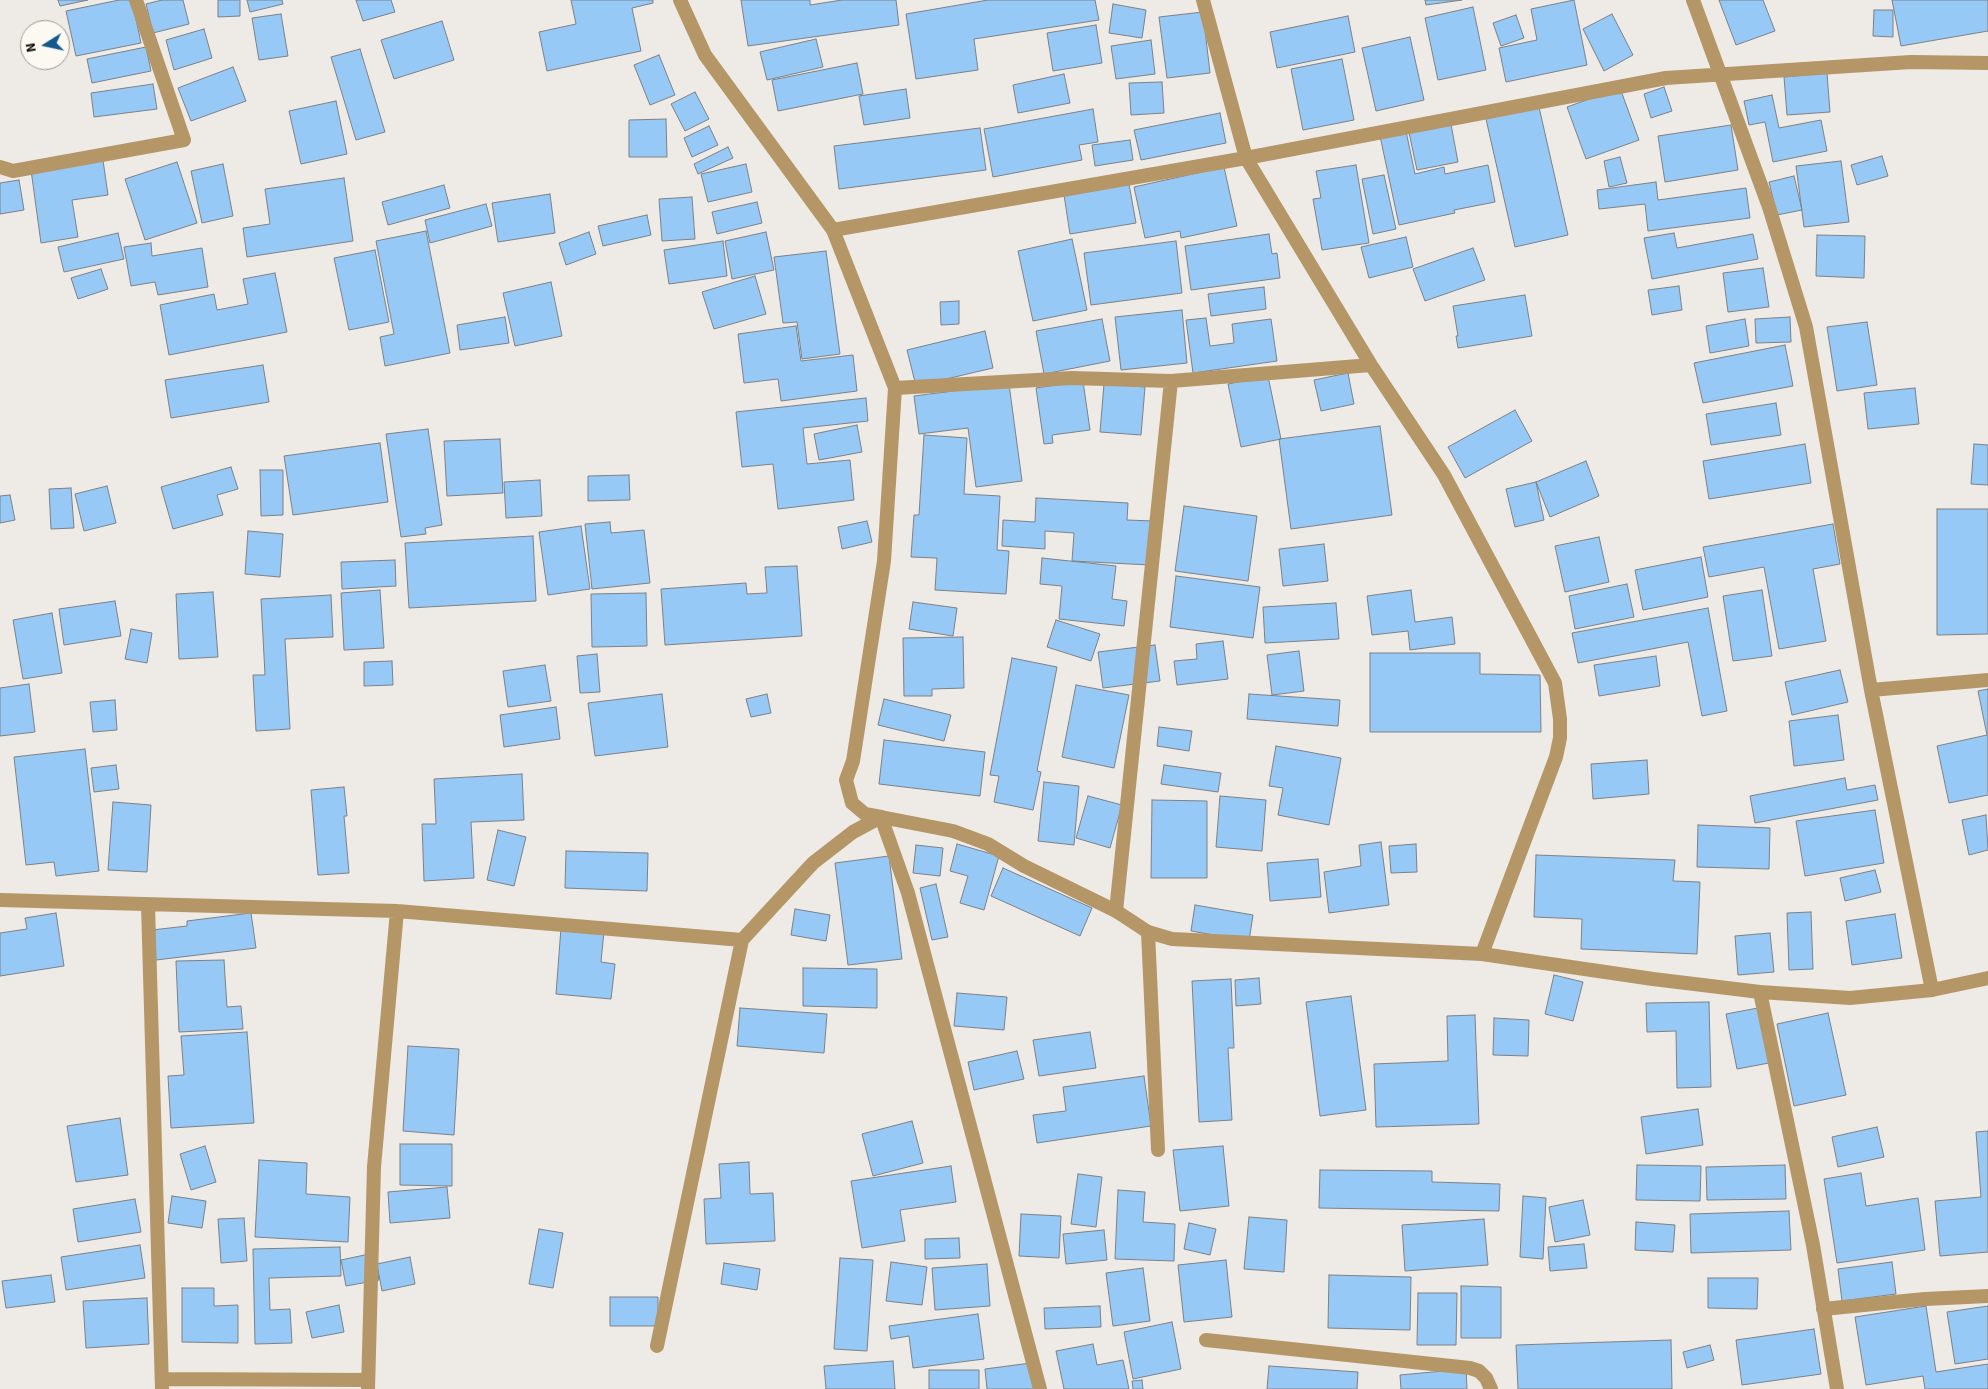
<!DOCTYPE html>
<style>
body{margin:0}
#map{position:relative;width:1988px;height:1389px;overflow:hidden;background:#eeeae5;font-family:"Source Sans 3",sans-serif}
canvas{display:block}
.north{position:absolute;left:20px;top:20px;width:50px;height:50px;box-sizing:border-box;background:#fcf8f2;border:1px solid #9d9a96;border-radius:50%;rotate:260deg;font-size:14px;font-weight:700;line-height:20px;text-align:center;color:#0e0d0b}
.north::after{content:'';display:block;margin:auto;width:18px;height:22px;background:#115a8e;clip-path:polygon(50% 0,100% 100%,50% 72%,0 100%)}
</style>
<div id="map">
<canvas width="1988" height="1389"></canvas>
<div class="north">N</div>
</div>
<script>
const ctx = document.querySelector('canvas').getContext('2d');
ctx.lineJoin = 'round';
function fill(path, color) {
  ctx.fillStyle = color;
  ctx.fill(path, 'evenodd');
}
function shape(rows) {
  const path = new Path2D();
  for (const r of rows) {
    path.moveTo(r[0], r[1]);
    for (let i = 2; i < r.length; i += 2) path.lineTo(r[i], r[i + 1]);
  }
  return path;
}
function stroke(path, color, width, dash) {
  ctx.strokeStyle = color;
  ctx.lineWidth = width;
  ctx.lineCap = dash ? 'butt' : 'round';
  ctx.setLineDash(dash || []);
  ctx.stroke(path);
}
const building = shape([
 [58,0,88,0,60,6,58,0],
 [119,0,132,0,141,43,76,56,66,11,119,0],
 [162,0,183,0,189,24,153,33,146,4,162,0],
 [218,0,240,0,240,16,218,17,218,0],
 [247,0,282,0,283,4,250,12,247,0],
 [356,0,391,0,395,12,363,21,356,0],
 [571,0,653,0,653,3,632,8,641,51,547,71,539,32,576,24,571,0],
 [741,0,810,0,810,5,842,0,896,0,899,25,748,46,741,0],
 [988,0,1095,0,1099,20,974,39,978,70,916,79,906,14,988,0],
 [1425,0,1462,0,1426,5,1425,0],
 [1574,0,1587,65,1506,82,1499,48,1537,40,1531,9,1574,0],
 [1719,0,1763,0,1775,31,1736,45,1719,0],
 [1892,0,1988,0,1988,31,1901,46,1892,0],
 [1113,4,1146,10,1142,38,1109,33,1113,4],
 [1473,7,1486,70,1438,80,1425,18,1473,7],
 [1874,10,1893,10,1893,37,1873,36,1874,10],
 [1203,12,1210,73,1167,78,1159,17,1203,12],
 [281,14,288,56,259,60,252,18,281,14],
 [1612,14,1633,55,1604,71,1583,29,1612,14],
 [1516,15,1524,38,1501,46,1493,23,1516,15],
 [1348,16,1355,52,1277,68,1270,32,1348,16],
 [442,21,454,60,394,79,381,40,442,21],
 [1096,25,1102,63,1053,71,1047,33,1096,25],
 [204,29,212,58,174,70,166,40,204,29],
 [1410,37,1424,100,1376,111,1362,48,1410,37],
 [816,39,823,67,767,80,760,52,816,39],
 [1151,40,1155,74,1116,79,1111,46,1151,40],
 [146,47,151,71,92,83,87,59,146,47],
 [360,49,385,132,356,140,331,57,360,49],
 [659,55,675,95,650,105,634,65,659,55],
 [1342,59,1354,120,1303,130,1291,69,1342,59],
 [857,63,863,94,778,111,772,80,857,63],
 [233,67,246,101,191,121,178,88,233,67],
 [1827,73,1830,112,1787,115,1784,77,1827,73],
 [1064,74,1070,103,1018,113,1013,85,1064,74],
 [1162,82,1164,113,1131,115,1129,83,1162,82],
 [153,84,157,109,94,117,91,93,153,84],
 [1664,87,1672,111,1651,118,1644,94,1664,87],
 [1620,88,1639,140,1586,159,1567,107,1620,88],
 [906,89,910,118,864,125,859,96,906,89],
 [695,92,709,119,685,131,671,104,695,92],
 [1772,95,1779,128,1821,120,1827,151,1773,162,1765,122,1749,125,1744,101,1772,95],
 [336,101,347,154,301,164,289,111,336,101],
 [1539,107,1568,235,1515,247,1486,119,1539,107],
 [1093,109,1098,142,1079,145,1082,160,993,177,984,129,1093,109],
 [1220,113,1226,143,1141,160,1134,130,1220,113],
 [666,119,667,157,629,157,629,120,666,119],
 [1450,119,1458,162,1417,170,1408,128,1450,119],
 [1731,125,1738,170,1665,182,1658,136,1731,125],
 [709,126,718,145,692,157,684,138,709,126],
 [980,128,986,170,839,189,834,146,980,128],
 [1406,131,1415,174,1444,167,1445,174,1488,165,1495,202,1454,210,1455,213,1399,225,1380,136,1406,131],
 [1130,140,1133,160,1095,166,1092,145,1130,140],
 [728,147,733,158,698,174,694,164,728,147],
 [1882,156,1888,176,1857,185,1851,165,1882,156],
 [1620,157,1627,183,1609,187,1604,161,1620,157],
 [103,160,108,195,72,200,78,237,41,243,31,170,103,160],
 [1841,161,1849,222,1804,227,1796,166,1841,161],
 [177,162,197,223,145,240,125,179,177,162],
 [223,164,233,216,202,223,191,171,223,164],
 [746,164,752,192,708,202,701,174,746,164],
 [1356,165,1369,243,1322,250,1313,199,1321,198,1316,171,1356,165],
 [1224,167,1237,226,1181,238,1180,231,1145,238,1134,187,1224,167],
 [1384,175,1396,229,1373,234,1362,179,1384,175],
 [1794,176,1802,210,1777,215,1769,182,1794,176],
 [344,178,353,241,247,257,243,228,270,224,265,189,344,178],
 [19,180,24,210,0,214,0,183,19,180],
 [1656,182,1658,200,1746,188,1750,218,1648,231,1645,204,1599,209,1597,190,1656,182],
 [1129,184,1136,223,1070,234,1064,195,1129,184],
 [444,185,450,208,388,225,382,202,444,185],
 [550,194,555,233,498,242,492,203,550,194],
 [692,197,695,239,662,241,659,199,692,197],
 [757,202,762,223,717,234,712,212,757,202],
 [486,204,492,226,430,243,425,220,486,204],
 [647,215,651,235,603,246,598,226,647,215],
 [426,231,450,353,385,366,380,337,394,334,376,241,426,231],
 [589,232,596,254,566,265,559,243,589,232],
 [766,232,774,270,732,279,725,241,766,232],
 [118,233,124,259,64,272,58,247,118,233],
 [1674,233,1677,248,1753,234,1758,259,1652,279,1644,238,1674,233],
 [1269,234,1272,254,1277,253,1280,278,1191,290,1185,246,1269,234],
 [1817,235,1865,236,1864,278,1816,276,1817,235],
 [1406,237,1413,267,1369,278,1361,247,1406,237],
 [1072,239,1087,310,1033,321,1018,251,1072,239],
 [723,241,727,276,669,284,664,250,723,241],
 [1176,241,1182,293,1091,305,1084,253,1176,241],
 [151,243,152,256,202,248,208,287,158,295,155,282,131,286,124,247,151,243],
 [1473,248,1485,280,1425,301,1413,269,1473,248],
 [375,250,389,322,349,330,334,258,375,250],
 [826,251,840,354,802,359,797,322,783,323,774,257,826,251],
 [1763,268,1769,307,1728,312,1723,273,1763,268],
 [101,269,108,289,78,299,71,278,101,269],
 [275,273,287,332,169,355,160,305,214,294,217,310,248,304,243,279,275,273],
 [755,276,766,314,714,329,702,292,755,276],
 [551,282,562,336,515,346,503,293,551,282],
 [1679,286,1682,310,1652,315,1648,290,1679,286],
 [1264,287,1266,309,1211,316,1208,294,1264,287],
 [1525,295,1532,336,1458,348,1456,336,1458,336,1453,306,1525,295],
 [959,301,959,324,941,325,940,302,959,301],
 [1182,310,1187,363,1121,370,1115,317,1182,310],
 [505,317,509,343,460,350,457,325,505,317],
 [1790,317,1791,342,1756,343,1755,319,1790,317],
 [1206,318,1210,346,1234,343,1232,324,1271,319,1277,361,1193,373,1186,320,1206,318],
 [1102,319,1110,361,1044,374,1036,331,1102,319],
 [1745,319,1749,346,1710,353,1706,326,1745,319],
 [1867,322,1877,385,1837,391,1827,327,1867,322],
 [796,326,801,361,853,355,857,391,781,401,778,379,744,383,738,334,796,326],
 [985,331,993,368,916,386,907,350,985,331],
 [1785,345,1793,386,1703,403,1694,363,1785,345],
 [263,365,269,402,171,418,165,380,263,365],
 [1348,373,1354,404,1321,411,1314,380,1348,373],
 [1268,376,1281,439,1241,447,1228,384,1268,376],
 [1083,381,1090,430,1052,435,1053,443,1044,444,1036,388,1083,381],
 [1009,384,1022,481,976,487,968,428,919,434,914,396,1009,384],
 [1104,384,1145,387,1141,435,1100,432,1104,384],
 [1915,388,1919,424,1868,429,1864,393,1915,388],
 [866,398,868,421,803,428,807,464,850,460,854,500,778,509,773,464,742,467,736,412,866,398],
 [1776,403,1781,435,1711,445,1706,414,1776,403],
 [1515,410,1532,441,1465,478,1448,447,1515,410],
 [857,425,862,452,819,460,814,434,857,425],
 [1380,426,1392,515,1291,529,1279,439,1380,426],
 [428,429,442,525,425,528,426,534,401,537,386,434,428,429],
 [924,435,967,438,964,494,1000,496,997,550,1009,551,1006,594,935,590,937,558,911,557,914,515,919,515,924,435],
 [500,439,503,493,447,496,444,441,500,439],
 [380,443,388,502,293,515,284,456,380,443],
 [1805,444,1811,483,1709,499,1703,461,1805,444],
 [1974,444,1988,445,1988,485,1971,484,1974,444],
 [1586,461,1599,496,1550,517,1536,482,1586,461],
 [231,467,238,489,217,495,223,515,173,529,161,487,231,467],
 [260,470,283,470,283,515,261,516,260,470],
 [629,475,630,500,588,501,588,476,629,475],
 [540,480,542,516,506,518,504,482,540,480],
 [1536,482,1544,520,1515,527,1506,489,1536,482],
 [107,486,116,523,84,531,75,494,107,486],
 [71,488,74,528,51,529,49,489,71,488],
 [10,495,15,520,0,523,0,496,10,495],
 [1036,498,1128,503,1127,520,1153,521,1150,565,1072,561,1074,533,1045,531,1045,549,1002,546,1003,520,1035,522,1036,498],
 [1184,506,1257,516,1248,581,1175,571,1184,506],
 [1937,509,1988,509,1988,634,1937,635,1937,509],
 [867,521,872,542,842,549,838,527,867,521],
 [610,522,611,533,644,530,650,583,592,589,585,524,610,522],
 [1833,524,1840,564,1813,569,1826,641,1779,649,1764,567,1709,577,1703,547,1833,524],
 [581,526,590,589,548,595,539,532,581,526],
 [248,531,283,534,280,577,245,574,248,531],
 [533,536,536,601,409,608,405,543,533,536],
 [1599,537,1609,582,1565,592,1555,546,1599,537],
 [1324,544,1328,581,1283,586,1279,549,1324,544],
 [1701,557,1708,597,1643,610,1635,570,1701,557],
 [1042,558,1116,566,1112,599,1127,601,1124,626,1059,619,1062,586,1040,584,1042,558],
 [395,560,396,586,342,589,341,562,395,560],
 [797,566,802,636,665,645,661,589,746,583,747,594,767,593,765,567,797,566],
 [1176,576,1260,587,1253,638,1170,627,1176,576],
 [1627,584,1634,617,1575,629,1569,596,1627,584],
 [380,590,384,648,344,650,341,593,380,590],
 [1411,590,1415,622,1452,617,1455,644,1410,650,1408,631,1372,635,1367,596,1411,590],
 [1762,590,1772,656,1733,661,1723,596,1762,590],
 [213,592,218,657,179,659,176,594,213,592],
 [646,593,647,646,592,647,591,594,646,593],
 [331,595,333,637,285,639,290,729,256,731,253,675,265,675,261,599,331,595],
 [115,601,121,636,64,645,59,609,115,601],
 [913,602,957,608,953,636,909,629,913,602],
 [1336,603,1339,639,1265,643,1263,607,1336,603],
 [1708,608,1727,711,1702,716,1688,642,1578,663,1572,633,1708,608],
 [52,613,62,673,23,679,13,620,52,613],
 [1056,620,1100,634,1091,661,1047,647,1056,620],
 [131,629,152,633,147,663,125,659,131,629],
 [963,637,964,688,932,689,932,696,904,696,903,638,963,637],
 [1223,641,1228,679,1177,685,1174,661,1197,659,1196,644,1223,641],
 [1155,645,1160,681,1103,688,1098,652,1155,645],
 [1299,651,1304,691,1272,695,1267,655,1299,651],
 [1370,653,1480,653,1480,674,1540,675,1541,732,1370,732,1370,653],
 [597,654,600,692,580,693,577,656,597,654],
 [1656,656,1660,686,1599,696,1594,665,1656,656],
 [1012,658,1057,667,1037,771,1041,772,1033,810,994,802,999,776,990,775,1012,658],
 [392,661,393,685,364,686,364,662,392,661],
 [545,665,551,701,508,707,503,671,545,665],
 [1840,670,1848,702,1792,715,1785,682,1840,670],
 [29,684,35,732,0,736,0,688,29,684],
 [1076,685,1129,695,1114,768,1062,757,1076,685],
 [1988,689,1988,795,1949,803,1937,746,1987,735,1978,691,1988,689],
 [662,694,668,747,595,756,588,703,662,694],
 [767,694,771,713,751,717,746,699,767,694],
 [1249,694,1340,700,1338,726,1247,719,1249,694],
 [884,699,951,715,944,741,878,725,884,699],
 [115,700,117,730,93,732,90,702,115,700],
 [556,707,560,739,504,747,500,715,556,707],
 [1838,715,1844,760,1794,766,1789,721,1838,715],
 [1159,727,1192,731,1189,751,1157,746,1159,727],
 [884,740,985,752,980,796,879,784,884,740],
 [1276,746,1341,758,1329,825,1278,815,1283,788,1269,786,1276,746],
 [85,749,99,871,56,876,54,862,26,865,14,757,85,749],
 [1647,760,1649,794,1593,799,1591,764,1647,760],
 [116,765,119,789,94,792,91,768,116,765],
 [1164,765,1221,773,1218,792,1161,784,1164,765],
 [522,774,524,820,471,822,474,878,424,881,422,824,436,824,434,779,522,774],
 [1845,778,1847,790,1875,785,1878,800,1755,823,1750,796,1845,778],
 [1044,782,1079,786,1074,845,1038,841,1044,782],
 [344,787,347,816,344,816,349,873,318,875,311,790,344,787],
 [1088,796,1122,805,1110,848,1076,838,1088,796],
 [1220,796,1266,800,1262,851,1216,847,1220,796],
 [1152,800,1207,801,1207,878,1151,878,1152,800],
 [113,802,151,805,147,872,108,870,113,802],
 [1875,810,1884,863,1805,876,1796,821,1875,810],
 [1986,815,1988,850,1969,855,1962,820,1986,815],
 [1698,825,1770,828,1769,869,1697,867,1698,825],
 [498,830,526,837,514,886,487,880,498,830],
 [1381,842,1389,905,1329,913,1324,872,1361,866,1359,845,1381,842],
 [957,844,999,856,984,910,960,903,968,876,950,871,957,844],
 [1416,844,1417,872,1391,873,1389,846,1416,844],
 [916,845,943,848,940,876,913,873,916,845],
 [566,851,648,853,647,891,565,888,566,851],
 [1536,855,1675,860,1673,881,1700,882,1697,954,1581,949,1582,919,1534,917,1536,855],
 [889,856,902,959,848,965,835,863,889,856],
 [1318,859,1321,897,1270,901,1267,863,1318,859],
 [1003,868,1092,908,1080,936,991,896,1003,868],
 [1875,870,1881,892,1845,901,1840,878,1875,870],
 [936,884,948,937,932,940,920,888,936,884],
 [1195,905,1253,915,1249,941,1191,931,1195,905],
 [795,909,830,915,826,941,791,935,795,909],
 [1811,912,1813,969,1789,970,1787,913,1811,912],
 [56,913,64,966,0,976,0,933,27,929,25,918,56,913],
 [251,913,256,948,156,960,152,930,187,926,187,921,251,913],
 [1895,914,1902,958,1852,965,1846,921,1895,914],
 [561,928,604,931,601,962,615,964,611,999,556,994,561,928],
 [1770,933,1774,972,1738,975,1735,936,1770,933],
 [224,960,227,1007,241,1006,243,1029,179,1032,176,961,224,960],
 [803,968,877,969,877,1008,803,1006,803,968],
 [1554,975,1583,982,1573,1021,1545,1014,1554,975],
 [1259,978,1261,1004,1236,1006,1235,980,1259,978],
 [1231,979,1234,1048,1228,1048,1232,1120,1199,1122,1192,981,1231,979],
 [957,993,1007,997,1004,1030,954,1026,957,993],
 [1351,996,1366,1110,1320,1116,1306,1002,1351,996],
 [1709,1002,1711,1087,1677,1088,1676,1031,1647,1032,1646,1003,1709,1002],
 [740,1008,827,1014,824,1053,737,1046,740,1008],
 [1758,1008,1769,1063,1737,1069,1726,1014,1758,1008],
 [1828,1013,1846,1095,1794,1106,1777,1024,1828,1013],
 [1475,1015,1479,1124,1376,1127,1374,1064,1448,1061,1447,1016,1475,1015],
 [1494,1018,1529,1020,1528,1056,1493,1055,1494,1018],
 [247,1032,254,1123,171,1128,168,1076,184,1075,181,1036,247,1032],
 [1090,1032,1096,1068,1039,1076,1033,1040,1090,1032],
 [408,1046,459,1049,454,1135,403,1131,408,1046],
 [1017,1051,1024,1079,974,1090,968,1062,1017,1051],
 [1144,1076,1151,1126,1037,1143,1033,1115,1066,1111,1063,1087,1144,1076],
 [1698,1109,1703,1145,1646,1154,1641,1117,1698,1109],
 [120,1118,128,1175,76,1182,67,1126,120,1118],
 [912,1121,923,1163,873,1176,862,1134,912,1121],
 [1877,1127,1884,1157,1838,1167,1832,1137,1877,1127],
 [1988,1131,1988,1252,1940,1256,1935,1201,1981,1197,1976,1132,1988,1131],
 [400,1144,452,1144,452,1186,400,1185,400,1144],
 [205,1146,216,1182,191,1190,180,1154,205,1146],
 [1223,1146,1229,1206,1180,1211,1173,1150,1223,1146],
 [259,1160,307,1163,306,1194,350,1197,348,1242,255,1237,259,1160],
 [749,1162,750,1194,773,1193,775,1241,706,1244,704,1199,721,1198,719,1164,749,1162],
 [1637,1165,1701,1166,1700,1201,1636,1200,1637,1165],
 [1785,1165,1786,1199,1707,1200,1706,1167,1785,1165],
 [951,1166,956,1202,900,1210,905,1241,862,1248,851,1181,951,1166],
 [1320,1170,1432,1171,1432,1182,1500,1184,1499,1211,1319,1208,1320,1170],
 [1861,1173,1866,1206,1918,1198,1925,1250,1837,1263,1824,1179,1861,1173],
 [1078,1174,1102,1177,1096,1227,1071,1224,1078,1174],
 [447,1187,450,1218,390,1223,388,1192,447,1187],
 [1118,1190,1145,1192,1143,1222,1175,1224,1174,1261,1115,1259,1118,1190],
 [172,1196,206,1201,202,1228,168,1223,172,1196],
 [1523,1196,1546,1198,1543,1259,1520,1257,1523,1196],
 [135,1199,141,1232,78,1242,73,1209,135,1199],
 [1583,1200,1590,1235,1555,1242,1549,1207,1583,1200],
 [1789,1211,1791,1250,1691,1253,1690,1214,1789,1211],
 [1021,1214,1061,1216,1059,1258,1019,1256,1021,1214],
 [1249,1217,1287,1220,1284,1272,1244,1269,1249,1217],
 [244,1218,247,1261,221,1263,218,1219,244,1218],
 [1484,1219,1488,1265,1405,1271,1402,1225,1484,1219],
 [1636,1222,1675,1225,1673,1252,1635,1250,1636,1222],
 [1189,1223,1216,1229,1210,1255,1184,1249,1189,1223],
 [539,1229,563,1233,553,1288,529,1284,539,1229],
 [1104,1230,1107,1260,1066,1264,1063,1234,1104,1230],
 [959,1238,960,1258,925,1259,925,1239,959,1238],
 [1584,1244,1587,1268,1550,1271,1548,1247,1584,1244],
 [140,1245,145,1278,66,1290,61,1257,140,1245],
 [340,1247,341,1276,269,1278,270,1310,290,1309,292,1343,255,1344,253,1249,340,1247],
 [374,1253,379,1280,346,1286,341,1260,374,1253],
 [410,1257,415,1284,382,1291,377,1264,410,1257],
 [840,1258,873,1260,867,1351,834,1349,840,1258],
 [1226,1260,1232,1317,1184,1322,1178,1265,1226,1260],
 [891,1262,927,1267,922,1305,886,1301,891,1262],
 [1892,1262,1896,1294,1842,1301,1838,1269,1892,1262],
 [724,1263,760,1269,757,1290,721,1284,724,1263],
 [987,1264,990,1306,935,1310,932,1268,987,1264],
 [1143,1268,1150,1321,1113,1326,1106,1273,1143,1268],
 [51,1275,55,1302,6,1308,2,1281,51,1275],
 [1329,1275,1411,1277,1410,1330,1328,1328,1329,1275],
 [1708,1278,1758,1278,1757,1309,1708,1308,1708,1278],
 [1461,1286,1501,1287,1501,1338,1461,1338,1461,1286],
 [182,1288,214,1288,214,1306,238,1305,238,1343,182,1342,182,1288],
 [1418,1293,1457,1293,1456,1345,1417,1345,1418,1293],
 [610,1297,658,1297,658,1326,610,1326,610,1297],
 [147,1298,149,1344,86,1348,83,1301,147,1298],
 [339,1305,344,1332,312,1338,306,1312,339,1305],
 [1100,1306,1101,1327,1045,1329,1044,1308,1100,1306],
 [1926,1306,1936,1372,1988,1364,1988,1389,1925,1389,1923,1376,1866,1385,1855,1317,1926,1306],
 [1988,1306,1988,1359,1955,1364,1947,1312,1988,1306],
 [978,1314,984,1359,913,1368,909,1336,891,1339,889,1326,978,1314],
 [1172,1322,1181,1369,1133,1379,1124,1332,1172,1322],
 [1814,1329,1821,1374,1742,1385,1736,1340,1814,1329],
 [1671,1340,1672,1389,1518,1389,1516,1345,1671,1340],
 [1093,1344,1097,1365,1123,1360,1129,1389,1064,1389,1056,1351,1093,1344],
 [1710,1345,1714,1360,1687,1368,1683,1352,1710,1345],
 [893,1361,895,1389,826,1389,824,1366,893,1361],
 [1031,1363,1035,1389,987,1389,985,1369,1031,1363],
 [1269,1366,1358,1372,1357,1389,1267,1389,1269,1366],
 [1466,1369,1467,1389,1401,1389,1400,1375,1466,1369],
 [929,1370,979,1370,979,1389,929,1389,929,1370],
 [1142,1380,1143,1389,1133,1389,1132,1381,1142,1380]
]);
fill(building, '#97c9f6');
stroke(building, '#7c8186', 1);
stroke(shape([
 [1203,0,1246,158,1371,365,1444,475,1555,683,1560,719,1560,738,1556,757,1482,954],
 [1693,0,1769,207,1806,327,1871,690,1932,990],
 [0,167,13,171,184,140,136,0],
 [833,230,1246,158,1666,78,1911,62,1988,63],
 [895,388,1072,378,1171,381,1371,365],
 [1871,690,1988,680],
 [0,900,397,911,742,940,813,863,853,832,881,817],
 [148,905,162,1389],
 [1116,911,1171,381],
 [1148,932,1158,1150],
 [1760,992,1813,1245,1837,1389],
 [1823,1309,1925,1299,1988,1296],
 [1206,1340,1470,1368,1479,1371,1486,1378,1491,1389],
 [657,1346,742,940],
 [162,1379,367,1380],
 [368,1389,374,1167,397,911]
]), '#b59667', 14);
stroke(shape([
 [680,0,705,55,833,230,895,388,884,561,853,761,846,780,852,803,865,814,881,817,908,893,1040,1389],
 [881,817,953,831,988,844,1024,866,1116,911,1148,932,1172,939,1482,954,1653,979,1760,992,1850,998,1932,990,1988,978]
]), '#b59667', 14);
</script>
